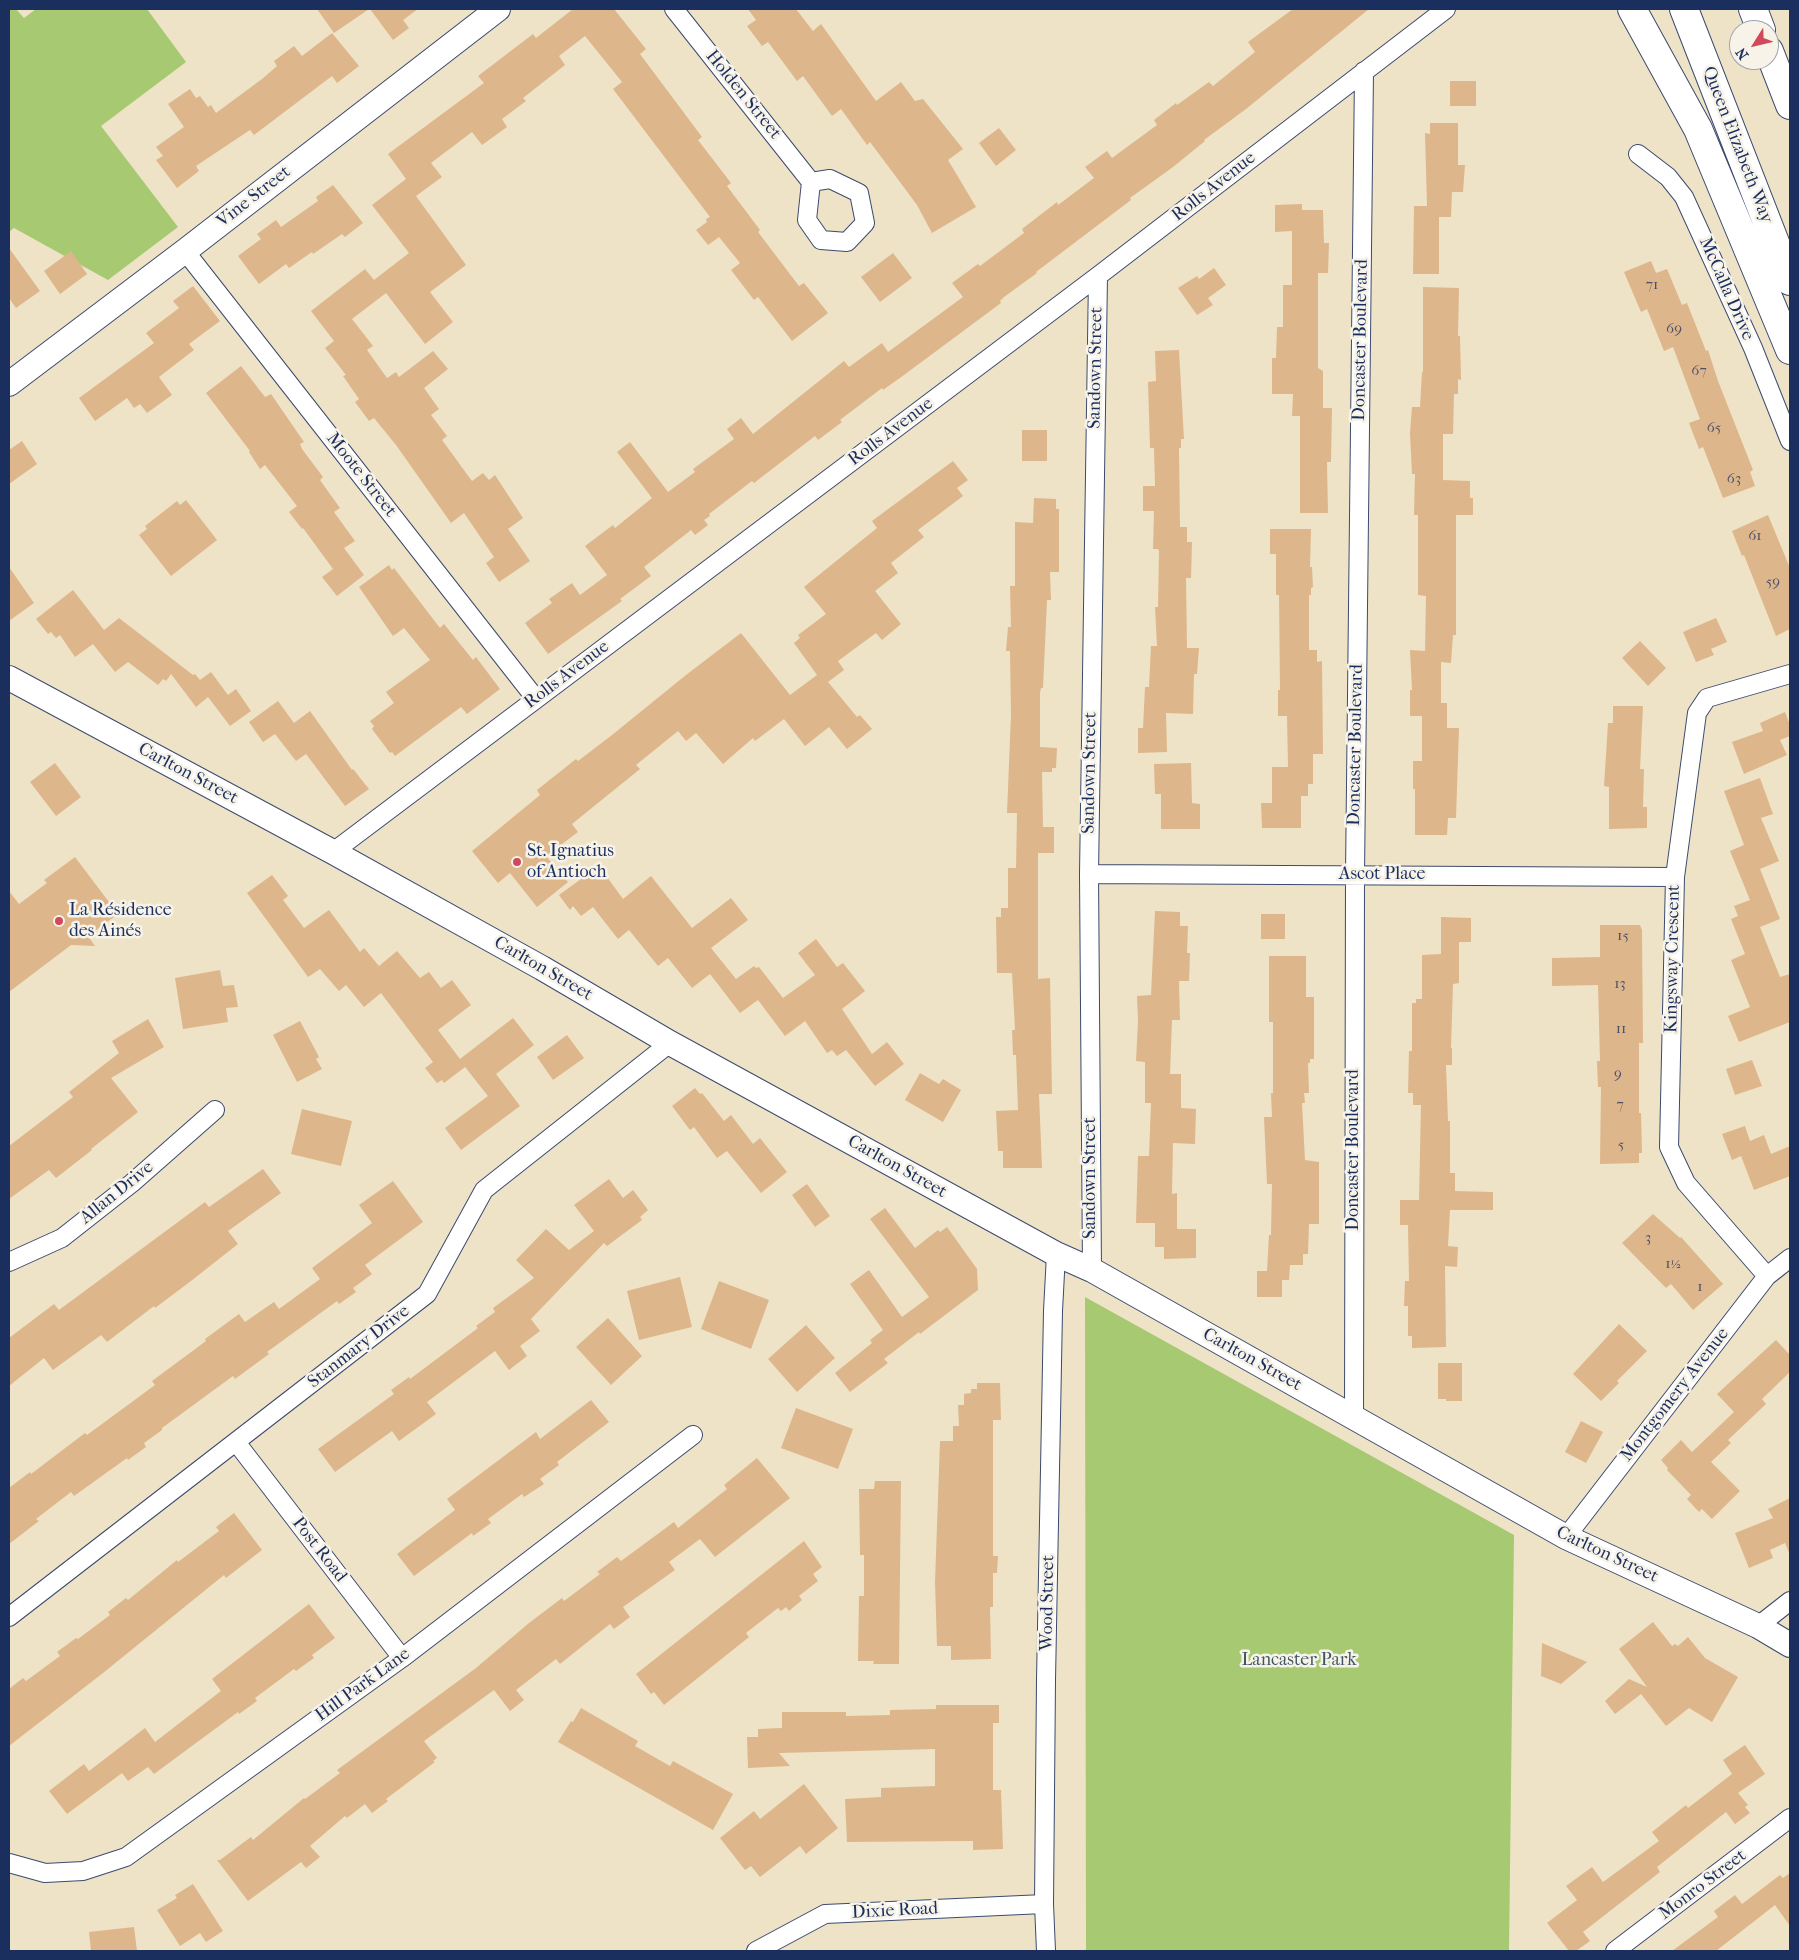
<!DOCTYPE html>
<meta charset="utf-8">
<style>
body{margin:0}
#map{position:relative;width:1799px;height:1960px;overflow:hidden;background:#eee3c6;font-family:"IM FELL French Canon",serif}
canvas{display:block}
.frame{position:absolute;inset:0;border:10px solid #1b2f5e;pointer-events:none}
.north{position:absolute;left:1729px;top:20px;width:50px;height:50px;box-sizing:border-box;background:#f7f3e8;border:1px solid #9fa5b1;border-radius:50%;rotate:234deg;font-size:14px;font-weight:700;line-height:20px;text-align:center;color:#1b2f5e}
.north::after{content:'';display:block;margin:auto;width:18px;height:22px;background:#d1495b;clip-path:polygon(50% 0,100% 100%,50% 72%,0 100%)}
</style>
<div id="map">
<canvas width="1799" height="1960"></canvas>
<div class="frame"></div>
<div class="north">N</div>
</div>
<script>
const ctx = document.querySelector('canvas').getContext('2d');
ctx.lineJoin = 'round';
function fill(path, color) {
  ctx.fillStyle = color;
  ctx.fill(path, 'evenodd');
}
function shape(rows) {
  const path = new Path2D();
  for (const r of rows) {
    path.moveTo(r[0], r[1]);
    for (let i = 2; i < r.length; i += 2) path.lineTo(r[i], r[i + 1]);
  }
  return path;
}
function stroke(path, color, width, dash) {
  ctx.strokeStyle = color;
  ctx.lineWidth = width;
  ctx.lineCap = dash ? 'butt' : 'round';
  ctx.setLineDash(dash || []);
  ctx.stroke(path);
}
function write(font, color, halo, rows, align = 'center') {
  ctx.font = font + ' "IM FELL French Canon",serif';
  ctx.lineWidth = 5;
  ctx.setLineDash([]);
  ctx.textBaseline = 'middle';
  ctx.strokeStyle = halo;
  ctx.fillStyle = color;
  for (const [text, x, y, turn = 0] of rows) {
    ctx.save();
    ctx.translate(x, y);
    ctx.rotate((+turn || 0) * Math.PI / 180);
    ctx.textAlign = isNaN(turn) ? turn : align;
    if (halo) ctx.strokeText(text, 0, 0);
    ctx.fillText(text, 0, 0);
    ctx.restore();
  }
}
fill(shape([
 [9,9,16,9,24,18,36,9,147,9,186,62,101,126,178,227,108,280,14,228,9,232],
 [1085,1297,1514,1535,1509,1951,1086,1951]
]), '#a7c971');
fill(shape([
 [317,9,369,9,334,33],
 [370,9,418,9,403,20,409,28,393,40],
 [573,9,614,9,646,49,640,54,702,137,698,140,731,183,727,186,760,230,758,232,799,286,804,283,828,313,792,341,758,297,754,300,731,270,740,263,719,237,708,245,696,230,707,222,706,219,710,217,613,89,622,82,585,36,559,56,565,65,523,98,526,101,502,119,507,127,482,145,472,132,431,163,442,177,416,196,466,265,430,292,453,322,425,344,386,293,352,319,373,346,367,350,387,378,396,372,399,377,433,351,448,369,424,388,439,409,431,415,447,436,442,440,472,481,483,473,489,480,495,475,523,518,508,529,530,561,499,582,486,563,494,557,464,513,451,523,396,445,374,418,369,421,355,402,359,399,343,376,346,375,325,348,334,341,311,311,365,269,374,280,409,253,372,205,406,179,388,154,484,83,478,76,533,34,536,38],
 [748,9,796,9,813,31,821,24,876,101,901,82,915,101,923,99,963,149,948,160,976,207,932,233,917,205,888,166,870,142,867,145,841,109,832,116,803,76,797,81,768,42,762,46,747,26,756,20],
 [1293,9,1369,9,1246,109,1204,140,1205,141,1173,167,1130,198,1131,200,1036,272,1037,273,1004,297,1000,301,1001,303,904,375,883,390,882,388,840,420,842,422,818,440,815,436,754,483,752,481,709,514,710,516,704,520,708,525,695,535,691,530,644,567,651,576,620,599,622,601,548,654,525,623,552,603,549,599,572,583,580,595,607,575,585,546,613,525,615,528,652,498,617,452,630,442,668,492,695,472,693,469,734,439,727,429,741,418,753,434,844,361,849,367,882,343,888,352,963,297,952,283,978,264,980,266,1024,233,1022,229,1057,202,1058,205,1094,178,1085,167,1107,151,1112,158,1157,125,1154,120,1176,103,1177,105,1209,82,1213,86,1255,52,1248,42],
 [332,33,359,66,337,83,332,76,254,135,250,130,196,166,199,171,177,188,156,160,163,156,156,147,184,127,168,104,190,89,196,98,200,96,208,107,211,105,216,113,262,79,277,66,274,61,294,46,302,56],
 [1450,81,1476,81,1476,106,1450,106],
 [1430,123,1458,123,1458,165,1465,165,1463,192,1452,192,1451,217,1439,217,1439,274,1413,274,1414,206,1427,206,1425,133,1430,134],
 [999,128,1016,150,996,166,979,143],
 [333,185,363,223,345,237,342,234,313,254,312,252,289,268,286,264,259,284,238,256,261,239,257,234,276,220,281,227,318,201,316,197],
 [1302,204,1302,210,1323,210,1324,243,1329,243,1328,273,1318,273,1318,368,1323,371,1323,408,1332,408,1331,462,1327,462,1328,513,1300,513,1300,416,1292,416,1293,394,1272,394,1272,358,1276,358,1277,327,1283,327,1283,285,1292,285,1292,231,1275,232,1275,205],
 [9,248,40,291,16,308,9,298],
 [71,251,87,274,60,294,44,271],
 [893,253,912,278,880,302,861,277],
 [1651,261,1656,273,1667,269,1682,305,1687,303,1706,351,1708,350,1718,381,1753,470,1750,472,1755,486,1723,498,1703,447,1699,449,1689,423,1700,419,1673,347,1664,351,1647,309,1641,312,1624,272],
 [1214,268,1226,285,1208,298,1213,305,1197,315,1178,288,1197,276,1199,279],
 [193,286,220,321,189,344,194,350,159,377,172,395,147,413,140,404,134,408,127,398,95,421,79,398,154,343,146,333,179,308,173,301],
 [1423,287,1459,288,1458,336,1460,336,1461,380,1458,379,1458,394,1454,394,1453,434,1443,434,1443,480,1470,481,1470,498,1473,498,1473,515,1456,515,1456,635,1453,635,1451,663,1441,662,1441,703,1447,703,1447,728,1459,728,1456,818,1448,818,1447,835,1415,835,1415,789,1413,789,1413,761,1422,761,1422,716,1410,716,1410,690,1412,690,1410,650,1425,651,1426,596,1418,595,1418,515,1414,515,1415,474,1412,474,1410,433,1412,407,1420,407,1422,372,1423,372],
 [1179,350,1184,439,1181,439,1181,448,1179,448,1180,527,1187,527,1187,542,1192,542,1191,578,1186,578,1187,648,1199,648,1197,674,1194,674,1193,714,1166,713,1167,752,1138,753,1138,728,1143,728,1145,687,1149,687,1151,646,1157,646,1155,607,1158,607,1159,551,1158,549,1153,549,1154,511,1143,511,1143,486,1155,486,1154,448,1150,448,1148,382,1156,381,1155,351],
 [241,366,265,397,271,394,304,442,300,444,302,449,323,477,320,480,340,508,334,512,355,541,344,548,364,575,337,596,322,577,333,569,303,528,302,529,289,512,297,506,265,465,260,469,249,452,250,451,206,393],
 [1022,430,1047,430,1047,461,1022,461],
 [22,441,37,464,9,484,9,450],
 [953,461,968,480,957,488,963,496,918,530,924,537,891,563,898,573,875,591,901,624,882,640,876,633,838,661,844,670,828,682,857,717,860,715,872,729,847,749,829,727,805,746,784,719,755,741,753,738,723,764,696,733,686,741,678,731,636,765,640,769,572,824,578,832,546,856,568,882,537,907,510,873,498,883,472,851,540,795,537,790,576,759,578,761,612,735,686,675,741,633,790,695,817,675,794,643,800,638,798,635,826,614,804,587,877,528,872,521],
 [1034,498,1056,499,1056,509,1059,509,1059,572,1050,572,1051,600,1047,600,1043,688,1041,688,1040,693,1040,747,1057,748,1056,768,1052,768,1052,772,1042,772,1043,827,1054,827,1054,853,1038,853,1038,979,1050,978,1052,1094,1039,1094,1042,1168,1003,1168,1003,1151,998,1151,996,1111,1018,1110,1016,1055,1013,1055,1012,1030,1015,1030,1012,973,997,973,996,917,1001,917,1001,908,1008,908,1008,868,1016,868,1017,813,1007,813,1011,715,1010,651,1006,651,1008,627,1011,627,1010,586,1015,586,1015,522,1033,523],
 [186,500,217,540,171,576,139,535,147,529,145,526,177,501,180,505],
 [1768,515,1790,568,1790,629,1776,636,1744,555,1742,556,1732,531],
 [1270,529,1311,529,1310,567,1312,567,1313,587,1311,588,1311,595,1309,595,1309,650,1317,650,1317,662,1322,661,1323,754,1313,754,1313,784,1308,784,1308,796,1301,796,1301,828,1262,828,1261,803,1272,803,1272,767,1288,767,1287,716,1278,716,1278,690,1280,690,1279,595,1276,595,1276,554,1270,554],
 [389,565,392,570,394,568,440,628,444,624,473,660,476,657,500,689,467,714,461,707,395,756,392,752,390,753,372,729,374,726,370,721,394,703,386,692,430,660,404,628,393,636,359,587],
 [9,567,34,603,9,621],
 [73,590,104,630,119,618,193,675,195,674,200,680,211,672,228,695,236,689,251,711,230,726,208,697,196,707,171,674,166,681,163,679,158,685,128,662,115,672,93,644,75,657,60,635,56,638,51,632,48,634,36,619],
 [1716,618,1727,642,1711,649,1714,655,1696,662,1683,632],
 [1640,641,1666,668,1648,686,1622,658],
 [278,701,294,723,310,711,352,770,353,769,369,789,345,806,306,754,296,761,275,734,263,742,249,722],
 [1613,706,1643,706,1640,769,1644,769,1643,807,1647,807,1647,828,1609,829,1609,787,1604,786,1608,723,1613,723],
 [1785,712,1790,725,1790,736,1780,740,1787,755,1744,774,1732,742,1763,731,1760,723],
 [55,763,81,797,56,816,30,782],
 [1191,763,1192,803,1200,804,1200,829,1161,829,1161,794,1155,794,1154,764],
 [1760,778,1773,814,1761,818,1779,861,1760,869,1780,919,1760,927,1780,977,1790,974,1790,1022,1739,1042,1728,1016,1750,1007,1731,960,1745,954,1731,919,1738,916,1734,906,1750,900,1730,851,1744,845,1724,791],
 [75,857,118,914,88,936,95,946,71,945,9,992,9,891,19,904,47,883,44,880],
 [599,866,623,899,651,876,692,928,731,898,748,920,711,948,736,979,754,966,756,968,759,967,783,998,815,975,798,953,816,939,837,967,843,963,865,991,842,1009,872,1054,887,1042,904,1064,875,1086,846,1050,837,1056,832,1050,827,1053,805,1021,785,1036,758,1000,740,1013,710,974,692,988,668,958,658,966,629,930,618,939,593,907,581,916,573,906,570,910,559,895],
 [272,875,288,896,283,900,304,928,329,910,360,952,364,948,379,966,397,951,420,978,429,972,441,988,452,980,471,1005,438,1030,460,1059,513,1018,534,1045,496,1074,520,1106,461,1150,445,1128,488,1096,465,1067,444,1083,442,1080,437,1083,425,1068,433,1062,381,993,364,1007,346,985,339,991,320,969,308,977,247,893],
 [1155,911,1180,912,1180,926,1188,926,1187,953,1190,953,1189,981,1179,981,1180,1020,1172,1020,1170,1074,1181,1074,1181,1108,1196,1109,1195,1144,1173,1143,1172,1194,1177,1193,1177,1229,1196,1229,1196,1258,1164,1259,1164,1247,1155,1247,1155,1223,1136,1223,1138,1156,1149,1156,1151,1103,1145,1103,1145,1062,1136,1061,1138,1021,1137,996,1151,995],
 [1261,914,1285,914,1285,939,1261,939],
 [1441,917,1471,918,1471,942,1459,942,1459,983,1453,984,1451,1048,1452,1048,1452,1065,1446,1065,1448,1121,1450,1121,1450,1173,1455,1173,1455,1191,1493,1192,1493,1210,1450,1210,1448,1246,1458,1247,1457,1267,1445,1266,1446,1347,1412,1348,1412,1336,1408,1336,1408,1306,1404,1306,1405,1281,1409,1281,1408,1225,1400,1225,1400,1200,1419,1200,1421,1105,1413,1105,1413,1093,1408,1093,1409,1051,1412,1051,1412,1003,1416,1003,1416,999,1422,999,1422,955,1441,954],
 [1600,925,1640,925,1642,930,1643,1043,1639,1043,1639,1113,1641,1113,1642,1153,1639,1153,1639,1163,1600,1164,1601,1087,1598,1087,1597,1061,1600,1061,1598,985,1552,986,1552,958,1600,957],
 [1269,956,1306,956,1306,997,1314,997,1314,1059,1310,1059,1310,1063,1308,1063,1309,1093,1304,1093,1305,1103,1302,1103,1305,1160,1319,1162,1319,1224,1309,1224,1308,1254,1303,1254,1303,1265,1290,1265,1289,1280,1282,1280,1282,1297,1257,1297,1257,1271,1267,1271,1269,1235,1271,1235,1272,1184,1267,1184,1264,1117,1272,1117,1271,1093,1273,1093,1273,1022,1269,1022],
 [220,970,223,986,234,985,238,1007,226,1008,228,1022,183,1029,175,978],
 [148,1019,164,1047,111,1078,138,1112,91,1149,92,1150,56,1178,49,1170,9,1199,9,1146,73,1097,69,1092,119,1053,112,1041],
 [300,1021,319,1057,316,1059,322,1069,297,1082,273,1035],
 [567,1035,584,1058,553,1080,537,1057],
 [1752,1060,1762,1086,1735,1095,1726,1069],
 [920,1073,939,1084,943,1079,961,1090,943,1122,905,1100],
 [695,1088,700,1094,702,1093,724,1121,731,1115,753,1144,760,1138,787,1172,761,1193,727,1151,717,1158,694,1127,690,1130,672,1106],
 [302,1109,352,1121,341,1166,291,1154],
 [1745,1126,1750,1141,1764,1135,1771,1154,1790,1146,1790,1176,1754,1190,1741,1156,1732,1160,1722,1134],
 [263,1169,281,1193,228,1231,238,1244,191,1281,155,1308,154,1306,107,1342,101,1335,53,1370,44,1358,9,1386,9,1338,54,1304,59,1310,205,1202,209,1207],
 [609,1179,623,1198,633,1190,648,1210,640,1217,642,1220,607,1246,604,1243,531,1319,540,1331,520,1346,527,1356,509,1370,495,1351,427,1402,436,1414,399,1441,392,1431,335,1472,318,1449,394,1394,391,1390,409,1377,410,1379,478,1328,476,1326,495,1312,493,1308,534,1278,516,1260,546,1229,569,1250,594,1231,574,1205],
 [393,1181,423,1222,365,1265,372,1274,353,1288,356,1292,339,1304,337,1301,267,1352,269,1354,235,1379,233,1376,162,1428,162,1430,144,1443,146,1447,128,1460,127,1458,74,1496,71,1492,36,1519,39,1521,9,1544,9,1488,30,1472,31,1474,85,1433,87,1435,155,1385,152,1381,206,1341,205,1339,239,1314,245,1322,274,1302,279,1309,320,1279,312,1268,372,1223,359,1205],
 [807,1184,830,1216,815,1227,792,1195],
 [885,1208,915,1248,938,1230,940,1232,947,1227,977,1269,978,1290,920,1334,919,1332,884,1359,888,1363,850,1392,835,1373,872,1343,870,1340,883,1330,850,1284,869,1270,902,1317,929,1297,870,1219],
 [1653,1214,1680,1238,1681,1237,1723,1284,1693,1310,1671,1284,1666,1288,1622,1243],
 [680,1277,692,1327,639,1340,627,1291],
 [719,1281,769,1300,751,1349,701,1329],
 [608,1318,642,1356,611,1385,576,1347],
 [1619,1324,1647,1351,1617,1381,1619,1383,1601,1401,1573,1374],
 [806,1325,835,1358,797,1392,768,1359],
 [1776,1340,1790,1355,1790,1372,1762,1399,1766,1404,1728,1440,1731,1443,1711,1462,1740,1491,1712,1519,1702,1509,1699,1512,1687,1499,1691,1495,1667,1470,1668,1468,1661,1460,1681,1440,1692,1452,1734,1412,1717,1394],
 [1438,1363,1462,1363,1462,1401,1446,1401,1446,1399,1438,1399],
 [977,1383,1000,1383,1001,1420,993,1420,993,1556,998,1556,997,1573,993,1573,993,1607,990,1607,991,1659,951,1660,951,1646,937,1646,935,1582,940,1441,953,1441,953,1426,959,1426,958,1405,964,1405,964,1394,971,1393,971,1389,977,1389],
 [591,1400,609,1422,557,1462,559,1465,540,1479,544,1484,524,1497,522,1494,488,1519,491,1523,473,1536,472,1533,414,1576,397,1554,455,1510,447,1499,536,1432,540,1439],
 [796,1408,853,1429,838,1469,781,1448],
 [1581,1421,1603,1432,1586,1463,1565,1452],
 [757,1458,790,1498,715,1557,700,1539,669,1562,675,1570,623,1607,630,1617,614,1629,610,1624,560,1664,556,1659,516,1690,524,1700,510,1711,494,1690,424,1741,437,1758,433,1761,435,1762,386,1799,388,1801,372,1813,365,1804,347,1818,345,1816,310,1846,320,1857,306,1868,301,1862,248,1901,217,1860,220,1860,251,1837,253,1840,304,1798,305,1799,340,1773,337,1770,476,1668,529,1623,562,1598,564,1601,600,1574,597,1572,617,1557,621,1561,674,1522,678,1528,727,1489,724,1485],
 [875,1481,901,1481,899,1664,873,1664,874,1661,858,1661,859,1596,864,1596,864,1555,860,1555,859,1489,874,1489],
 [1790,1498,1790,1555,1785,1543,1770,1550,1773,1558,1749,1568,1735,1533,1773,1518,1768,1509],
 [234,1513,262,1550,226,1578,224,1575,103,1673,9,1746,9,1689,23,1678,26,1681,60,1656,57,1652,76,1638,78,1639,110,1615,108,1612,126,1598,128,1600,177,1560,178,1562,219,1531,216,1527],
 [804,1541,822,1567,813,1574,818,1581,799,1596,802,1600,789,1611,786,1607,781,1611,778,1608,746,1633,749,1637,664,1705,654,1692,651,1694,636,1674],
 [309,1604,335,1638,312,1655,314,1658,296,1671,294,1669,255,1698,257,1701,239,1714,238,1712,154,1774,148,1767,128,1781,122,1773,67,1814,49,1791,84,1764,89,1771,145,1728,155,1742,221,1691,212,1679],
 [1653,1622,1672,1646,1675,1644,1678,1646,1688,1637,1705,1658,1738,1677,1712,1722,1689,1708,1666,1726,1641,1694,1615,1714,1605,1701,1629,1679,1647,1687,1619,1649],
 [1542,1643,1587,1662,1561,1684,1541,1676],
 [936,1705,999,1705,999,1723,993,1723,993,1790,1001,1790,1003,1849,973,1850,973,1841,847,1842,845,1799,881,1797,881,1788,935,1786,935,1749,779,1753,790,1766,748,1768,747,1737,758,1737,758,1729,782,1728,782,1712,846,1712,846,1716,890,1715,890,1710,936,1709],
 [581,1708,638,1741,635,1746,670,1766,673,1761,733,1794,713,1830,558,1742,571,1721,573,1722],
 [1745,1745,1765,1774,1738,1793,1748,1805,1745,1807,1750,1813,1735,1824,1726,1812,1657,1867,1660,1872,1583,1932,1590,1941,1576,1951,1569,1951,1547,1923,1577,1900,1566,1886,1592,1867,1603,1882,1659,1841,1652,1832,1686,1805,1688,1808,1732,1774,1723,1760],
 [804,1784,838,1828,806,1854,800,1846,760,1877,751,1866,745,1870,720,1838,754,1811,760,1819],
 [1790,1873,1790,1926,1775,1905,1716,1951,1672,1951,1718,1917,1714,1911,1735,1895,1742,1904,1780,1875,1783,1878],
 [193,1884,223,1931,206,1942,200,1933,180,1946,157,1910,177,1898,175,1895],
 [134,1927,137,1951,91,1951,89,1932]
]), '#deb68c');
const street = shape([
 [674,9,811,182,807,220,821,240,847,242,865,223,859,193,830,179,811,182],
 [1638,154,1668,177,1684,197,1753,348,1790,441],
 [185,251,536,699],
 [333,852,1098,276,1446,9],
 [1089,874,1675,877],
 [9,1262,62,1238,132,1183,215,1110],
 [1092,1270,1089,874,1098,276],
 [1767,1276,1686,1183,1669,1147,1675,877,1697,713,1707,698,1790,674],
 [1354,1418,1355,874,1364,71],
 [236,1442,402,1658],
 [1566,1537,1767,1276,1790,1258],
 [9,1617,427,1294,484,1190,670,1043],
 [1758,1626,1790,1601],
 [9,1863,45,1873,83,1871,126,1857,402,1658,693,1435],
 [756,1951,825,1914,1044,1904],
 [1046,1951,1044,1904,1046,1680,1053,1311,1056,1254],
 [1615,1951,1790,1818]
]);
const secondary = shape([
 [9,384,185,251,498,9],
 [9,678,333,852,542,968,670,1043,1056,1254,1092,1270,1566,1537,1758,1626,1790,1645]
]);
const highway = shape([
 [1632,9,1698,129,1790,350],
 [1684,9,1790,281],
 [1753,9,1761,30],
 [1769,51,1790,105]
]);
stroke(street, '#3b4a6e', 20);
stroke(secondary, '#3b4a6e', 26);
stroke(highway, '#3b4a6e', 30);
stroke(street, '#fff', 18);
stroke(secondary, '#fff', 24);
stroke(highway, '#fff', 28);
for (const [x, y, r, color] of [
 [517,862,5,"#d1495b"],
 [59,921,5,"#d1495b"]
]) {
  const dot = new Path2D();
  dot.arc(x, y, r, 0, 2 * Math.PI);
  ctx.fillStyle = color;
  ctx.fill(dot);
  stroke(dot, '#f7f3e8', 2);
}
write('15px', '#4c516a', null, [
 ["71",1652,285],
 ["69",1674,329],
 ["67",1699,371],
 ["65",1714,428],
 ["63",1734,479],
 ["61",1755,536],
 ["59",1773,582],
 ["15",1623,936],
 ["13",1620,984],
 ["11",1621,1029],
 ["9",1618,1074],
 ["7",1620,1105],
 ["5",1621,1145],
 ["3",1648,1238],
 ["1½",1673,1264],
 ["1",1700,1287]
]);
write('18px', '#1b2f5e', '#f7f3e8', [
 ["Holden Street",743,95,51],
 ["Queen Elizabeth Way",1737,145,69],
 ["Rolls Avenue",1214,187,-38],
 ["Vine Street",254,197,-38],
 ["McCalla Drive",1726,289,66],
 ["Doncaster Boulevard",1361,340,-89],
 ["Sandown Street",1096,368,-89],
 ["Rolls Avenue",891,432,-37],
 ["Moote Street",361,475,52],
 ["Rolls Avenue",567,675,-37],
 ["Doncaster Boulevard",1356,745,-89],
 ["Sandown Street",1090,773,-89],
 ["Carlton Street",188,774,28],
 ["Ascot Place",1382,875],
 ["Kingsway Crescent",1673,959,-89],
 ["Carlton Street",543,969,30],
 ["Doncaster Boulevard",1354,1150,-90],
 ["Carlton Street",897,1167,29],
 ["Sandown Street",1091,1178,-90],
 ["Allan Drive",117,1193,-39],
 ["Stanmary Drive",359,1347,-38],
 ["Carlton Street",1252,1360,29],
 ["Montgomery Avenue",1675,1395,-52],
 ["Post Road",319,1550,52],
 ["Carlton Street",1607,1555,25],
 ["Wood Street",1048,1603,-89],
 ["Hill Park Lane",363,1685,-36],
 ["Monro Street",1703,1885,-37],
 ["Dixie Road",895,1911,-3]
]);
write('18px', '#1b2f5e', '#f7f3e8', [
 ["St. Ignatius",527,852],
 ["of Antioch",527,873],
 ["La Résidence",69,911],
 ["des Ainés",69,932]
], 'left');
write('18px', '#3e5663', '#f7f3e8', [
 ["Lancaster Park",1299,1661]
]);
</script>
